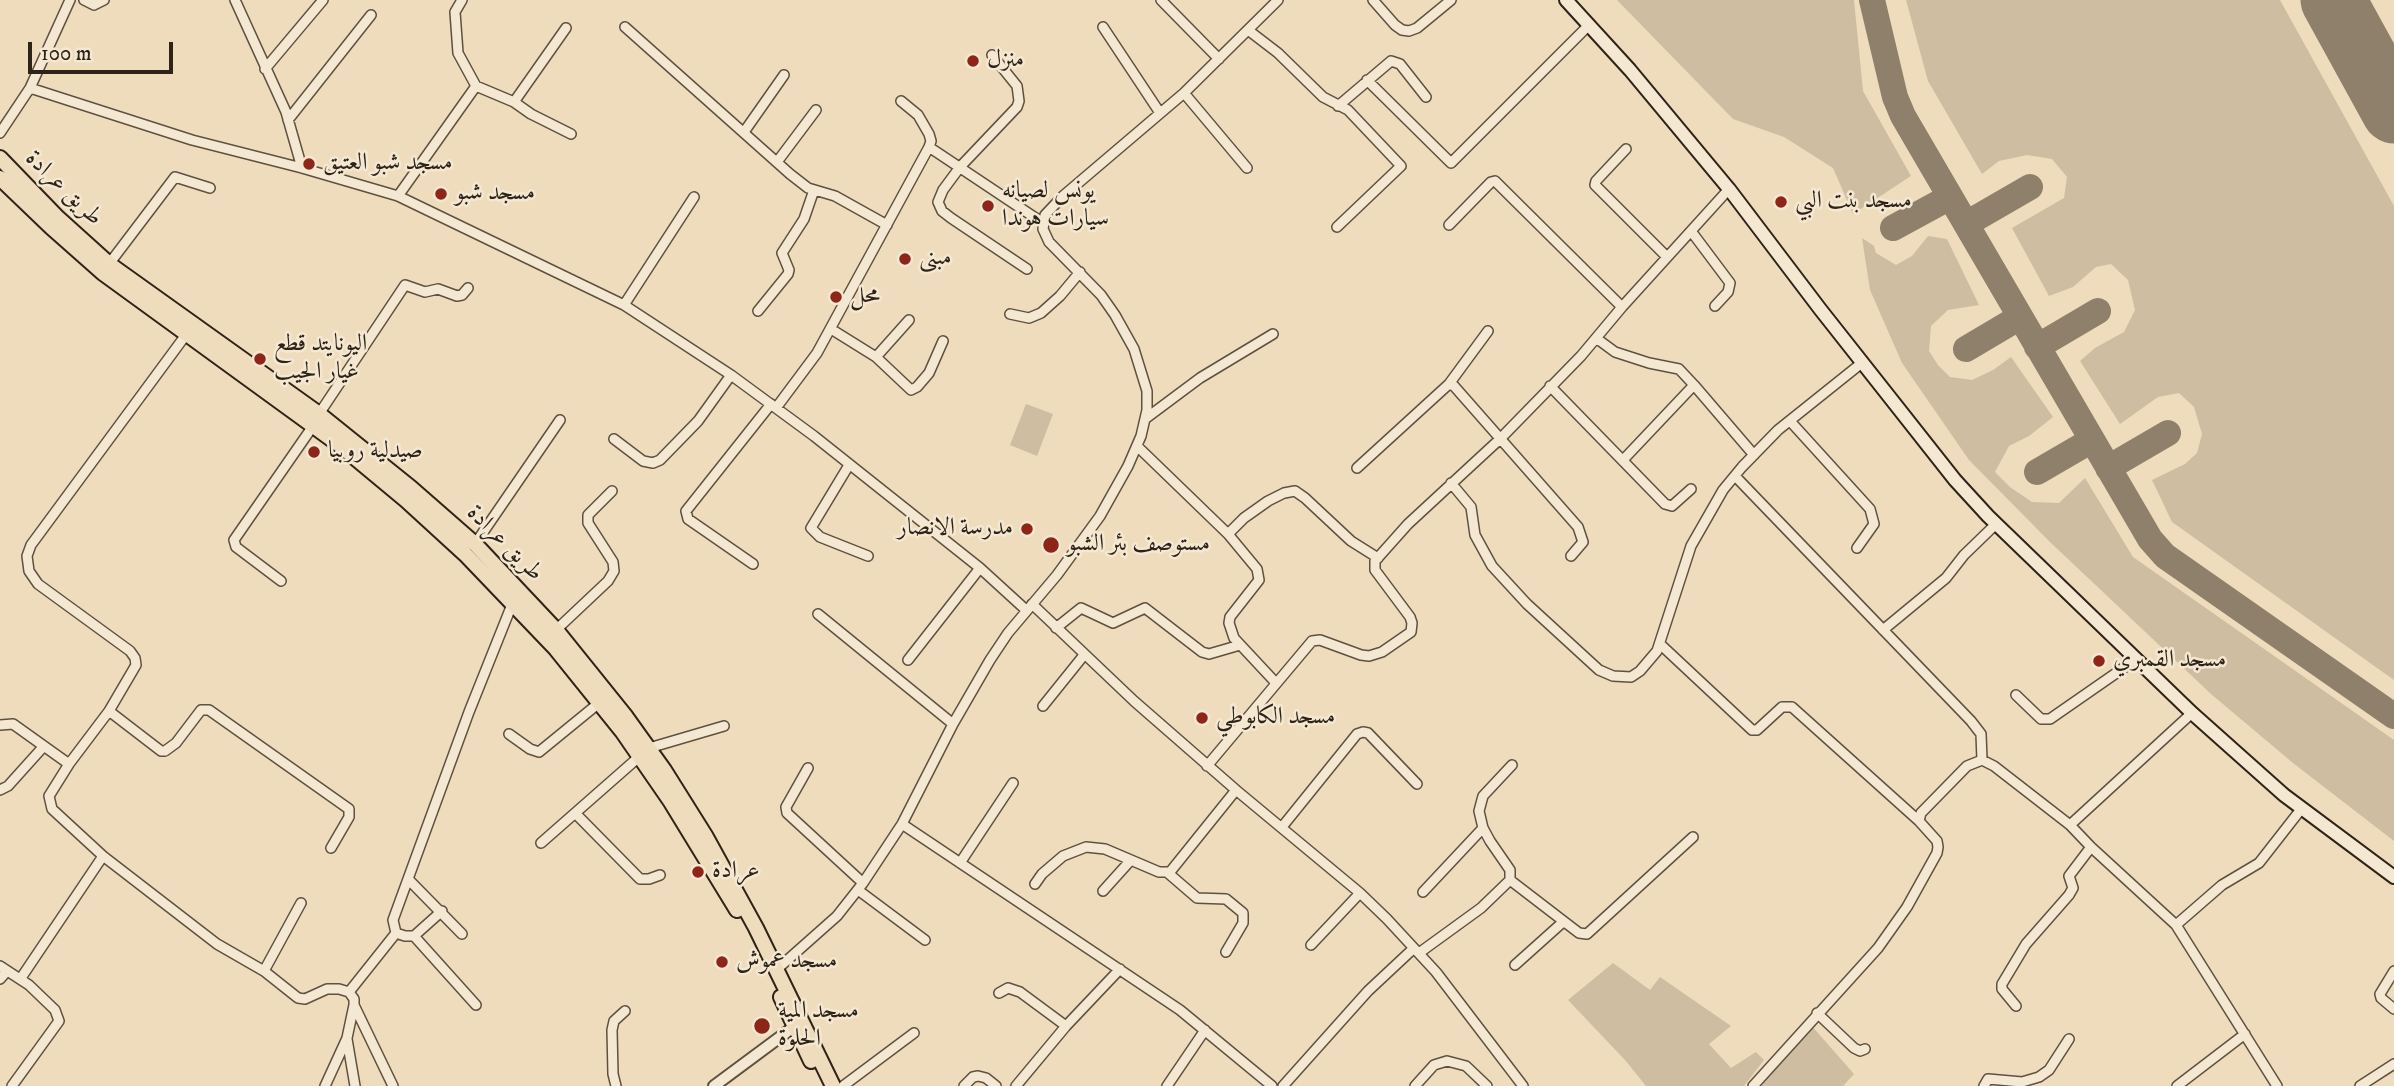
<!DOCTYPE html>
<meta charset="utf-8">
<style>
body{margin:0}
#map{position:relative;width:2394px;height:1086px;overflow:hidden;background:#eedcbc;font-family:"IM FELL DW Pica",serif}
canvas{display:block}
.scale{position:absolute;left:28px;top:42px;width:145px;height:32px;box-sizing:border-box;border:4px solid #2f2318;border-top:0;padding-left:9px;font-size:21px;line-height:24px;white-space:nowrap;color:#2f2318;-webkit-text-stroke:5px #f4e8d3;paint-order:stroke}
</style>
<div id="map">
<canvas width="2394" height="1086"></canvas>
<div class="scale">100 m</div>
</div>
<script>
const ctx = document.querySelector('canvas').getContext('2d');
ctx.lineJoin = 'round';
function fill(path, color) {
  ctx.fillStyle = color;
  ctx.fill(path, 'evenodd');
}
function shape(rows) {
  const path = new Path2D();
  for (const r of rows) {
    path.moveTo(r[0], r[1]);
    for (let i = 2; i < r.length; i += 2) path.lineTo(r[i], r[i + 1]);
  }
  return path;
}
function stroke(path, color, width, dash) {
  ctx.strokeStyle = color;
  ctx.lineWidth = width;
  ctx.lineCap = dash ? 'butt' : 'round';
  ctx.setLineDash(dash || []);
  ctx.stroke(path);
}
function write(font, color, halo, rows, align = 'center') {
  ctx.font = font + ' "IM FELL DW Pica",Amiri,serif';
  ctx.lineWidth = 5;
  ctx.setLineDash([]);
  ctx.textBaseline = 'middle';
  ctx.strokeStyle = halo;
  ctx.fillStyle = color;
  for (const [text, x, y, turn = 0] of rows) {
    ctx.save();
    ctx.translate(x, y);
    ctx.rotate((+turn || 0) * Math.PI / 180);
    ctx.textAlign = isNaN(turn) ? turn : align;
    if (halo) ctx.strokeText(text, 0, 0);
    ctx.fillText(text, 0, 0);
    ctx.restore();
  }
}
fill(shape([
 [1617,0,1854,0,1863,91,1911,176,1853,214,1833,168,1784,137,1733,119],
 [1906,0,2280,0,2394,206,2394,680,2172,522,2152,480,2185,464,2197,453,2202,434,2194,407,2179,393,2158,397,2120,424,2080,361,2095,348,2124,332,2135,310,2128,280,2111,264,2096,267,2073,287,2049,296,2012,228,2064,198,2067,177,2052,159,2027,155,1999,161,1982,174,1928,81],
 [1928,236,1947,239,1979,305,1948,310,1931,326,1929,351,1938,365,1950,377,1972,380,1993,370,2011,357,2053,417,2029,436,2009,446,1995,472,2010,487,2032,502,2059,503,2085,478,2133,557,2394,740,2394,841,2293,763,2211,694,2050,542,1969,460,1902,363,1870,290,1862,238,1874,246,1876,253,1896,265,1912,256],
 [1026,404,1053,414,1037,456,1010,445],
 [1613,963,1650,990,1660,977,1731,1026,1709,1044,1731,1068,1756,1052,1764,1060,1744,1086,1646,1086,1625,1060,1568,1000],
 [1811,1025,1854,1074,1843,1086,1761,1086]
]), '#cebda0');
stroke(shape([
 [1872,0,1895,97,1903,116,2150,539,2165,556,2394,716],
 [1966,224,2030,187],
 [1893,228,1950,197],
 [2037,347,2098,311],
 [1966,349,2020,317],
 [2108,468,2168,433],
 [2037,472,2092,440]
]), '#8e806a', 26);
stroke(shape([
 [2333,0,2394,111]
]), '#8e806a', 65);
const minor = shape([
 [84,0,94,5,104,0],
 [235,0,286,112,302,168],
 [462,0,455,12,458,53,476,86],
 [1161,0,1219,59],
 [1373,0,1395,25,1402,30,1409,31,1417,28,1451,0],
 [625,27,790,174,808,188,835,196,887,225],
 [1103,27,1160,113],
 [1248,30,1278,53,1323,97,1348,110,1401,166,1337,227],
 [992,55,1017,86,1019,101,1017,107,960,167,943,190,938,202,942,211,951,218,1027,269],
 [265,69,323,0],
 [1367,80,1451,163,1589,25],
 [30,88,192,140,302,168,398,196,624,305,731,375,814,436,980,568,1026,610],
 [1184,93,1247,168],
 [901,101,918,115,929,134,931,141,929,147],
 [514,102,566,28],
 [1338,106,1391,61,1400,64,1426,97],
 [288,120,371,15],
 [744,132,784,75],
 [0,133,30,88,70,0],
 [1626,149,1596,181,1595,185,1667,257],
 [777,162,816,110],
 [398,196,476,86,514,102,531,114,571,134],
 [1449,225,1491,182,1495,181,1622,307],
 [1691,231,1730,283,1728,292,1715,306],
 [109,264,175,177,210,188],
 [624,305,694,197],
 [758,311,788,274,789,270,782,253,804,219,814,190],
 [1010,314,1029,318,1041,313,1060,296,1080,272],
 [831,329,876,357,911,390,917,387,929,373,943,341],
 [1596,338,1615,352,1649,363,1679,369,1694,385],
 [876,357,909,320],
 [1449,384,1488,331],
 [1550,386,1665,504,1672,506,1691,489],
 [776,408,817,353,929,147,1043,223],
 [319,414,405,285,425,292,438,289,457,296,462,295,468,288],
 [1145,419,1200,378,1273,334],
 [1790,421,1870,509,1874,524,1857,548],
 [614,439,643,461,653,463,660,460,698,421,731,375],
 [1137,446,1228,534,1257,569,1259,580,1230,617,1229,623,1234,638,1276,683],
 [1623,460,1694,385,1754,455],
 [849,465,811,528,820,537,868,556],
 [1357,468,1449,384,1454,386,1578,527,1583,542,1571,556],
 [1735,476,1971,721,1981,734,1982,760],
 [1451,483,1471,507,1475,535,1492,566,1527,604,1599,670,1613,676,1631,677,1640,671,1657,651,1691,546,1723,490,1742,467,1778,430,1863,362],
 [1228,534,1244,518,1268,501,1284,493,1295,491,1305,498,1351,541,1378,558],
 [475,544,560,420],
 [753,564,688,519,686,511,771,404],
 [281,581,236,547,234,540,313,426],
 [1032,604,1134,701,1236,790,1360,893,1387,919,1436,972,1523,1086],
 [818,614,953,724],
 [1056,628,1081,608,1113,623,1145,608,1202,652,1209,654,1240,645],
 [556,630,608,581,614,571,613,562,588,523,588,515,612,491],
 [1883,630,1946,578,1964,555,1996,524],
 [1660,644,1752,730,1757,730,1782,707,1792,707,1919,821],
 [908,660,980,568],
 [2016,695,2041,719,2050,719,2135,660],
 [1043,706,1084,655],
 [109,711,161,751,165,751,176,743,201,710,209,710,349,809,349,817,331,848],
 [0,725,13,724,69,764],
 [509,734,530,749,539,752,599,703],
 [649,748,724,726],
 [1207,766,1312,641,1320,640,1361,655,1369,656,1382,652,1411,632,1412,623,1410,617,1375,570,1375,561,1408,524,1500,439,1581,356,1622,307,1729,189],
 [808,768,786,807,787,813,863,883],
 [0,790,8,786,44,746],
 [575,813,640,879,649,879,660,875],
 [902,824,1180,1010,1272,1086],
 [2070,825,2192,713],
 [1282,827,1357,734,1363,732,1368,733,1417,784],
 [541,843,640,756],
 [103,856,217,944,264,971,298,998,305,999,327,989,339,989,349,992],
 [960,863,1013,783],
 [1168,873,1197,898,1226,899,1243,913,1243,923,1226,952],
 [408,879,462,934],
 [1510,880,1510,870,1490,841,1483,828,1479,811,1483,796,1512,765],
 [1035,884,1042,874,1063,856,1086,847,1105,849,1159,872,1170,872,1236,790],
 [858,890,925,940],
 [1103,891,1130,861],
 [1423,892,1483,828],
 [2176,925,2222,885,2259,863,2302,808],
 [396,933,405,936,414,936,442,911],
 [414,936,476,1005],
 [1311,945,1360,893],
 [1419,953,1481,908,1510,880,1579,933,1587,934,1693,837],
 [1515,965,1563,922],
 [0,966,29,985,55,1010,59,1021,12,1086],
 [264,971,301,903],
 [775,971,837,916,863,883,902,824,953,724,990,660,1008,633,1057,575,1100,516,1128,466,1141,436,1147,410,1147,391,1134,349,1115,315,1101,295,1049,242,1043,229,1045,215,1063,196,1184,93,1278,0],
 [2394,971,2380,994,2381,998,2394,1009],
 [21,978,103,856,52,809,49,796,69,764,109,711,136,665,135,658,130,651,38,584,29,571,27,556,31,545,188,332],
 [0,979,7,971],
 [999,993,1008,988,1020,992,1066,1026,1120,969],
 [354,1005,393,1086],
 [2016,1006,2002,989,2002,984,2026,944,2069,895,2073,888,2069,876,2091,847],
 [1817,1013,1854,1048,1860,1051,1865,1049],
 [347,1039,355,1086],
 [325,1086,347,1038,354,1005,354,999,349,992,396,933,393,920,469,712,513,602],
 [616,1086,613,1074,612,1030,614,1021,625,1011],
 [843,1086,914,1033],
 [964,1086,973,1077,978,1076,986,1078,996,1086],
 [1016,1086,1066,1026],
 [1167,1086,1205,1030],
 [1283,1086,1368,991,1414,948],
 [1415,1086,1434,1065,1447,1061,1466,1066,1487,1086],
 [1753,1086,1878,948,1907,907,1937,853,1938,847,1937,841,1919,821,1921,813,1967,766,1982,760,1994,766,2070,825,2091,847,2176,925,2277,1086],
 [1984,1086,1988,1079,2022,1082,2039,1077,2049,1070,2069,1039],
 [2177,1086,2245,1034],
 [2360,1086,2394,1064]
]);
const tertiary = shape([
 [714,1086,799,1023]
]);
const secondary = shape([
 [1566,0,1630,70,1729,189,1820,309,1955,480,1988,516,2192,713,2284,795,2394,877]
]);
const primary = shape([
 [0,158,58,218,109,264,319,414,411,488,475,544,556,630,626,717,664,770,706,837,756,928,833,1086],
 [0,178,51,227,103,273,341,446,406,500,465,554,556,649,622,731,671,802,737,910],
 [781,997,811,1061]
]);
stroke(minor, '#5f5141', 12);
stroke(tertiary, '#5f5141', 14);
stroke(secondary, '#2f2318', 16);
stroke(primary, '#2f2318', 18);
stroke(minor, '#f4e8d3', 9);
stroke(tertiary, '#f4e8d3', 10);
stroke(secondary, '#f4e8d3', 12);
stroke(primary, '#eedcbc', 14);
for (const [x, y, r, color] of [
 [973,61,7,"#8f2418"],
 [309,164,7,"#8f2418"],
 [441,194,7,"#8f2418"],
 [1781,202,7,"#8f2418"],
 [988,206,7,"#8f2418"],
 [905,259,7,"#8f2418"],
 [836,297,7,"#8f2418"],
 [260,359,7,"#8f2418"],
 [314,452,7,"#8f2418"],
 [1027,529,7,"#8f2418"],
 [1051,545,9,"#8f2418"],
 [2099,661,7,"#8f2418"],
 [1202,718,7,"#8f2418"],
 [698,872,7,"#8f2418"],
 [722,962,7,"#8f2418"],
 [762,1026,9,"#8f2418"]
]) {
  const dot = new Path2D();
  dot.arc(x, y, r, 0, 2 * Math.PI);
  ctx.fillStyle = color;
  ctx.fill(dot);
  stroke(dot, '#f4e8d3', 2.5);
}
write('24px', '#2f2318', '#f4e8d3', [
 ["منزل",987,61],
 ["مسجد شبو العتيق",323,164],
 ["يونس لصيانه",1002,192],
 ["سيارات هوندا",1002,220],
 ["مسجد شبو",455,194],
 ["مسجد بنت البي",1795,202],
 ["مبنى",919,259],
 ["محل",850,297],
 ["اليونايتد قطع",274,345],
 ["غيار الجيب",274,373],
 ["صيدلية روبيا",328,452],
 ["مدرسة الانصار",1013,529,"right"],
 ["مستوصف بئر الشبو",1067,545],
 ["مسجد القمبري",2113,661],
 ["مسجد الكابوطي",1216,718],
 ["عرادة",712,872],
 ["مسجد عموش",736,962],
 ["مسجد المية",778,1012],
 ["الحلوة",778,1040]
], 'left');
write('24px', '#2f2318', '#f4e8d3', [
 ["طريق عرادة",63,189,44],
 ["طريق عرادة",504,544,45]
]);
</script>
